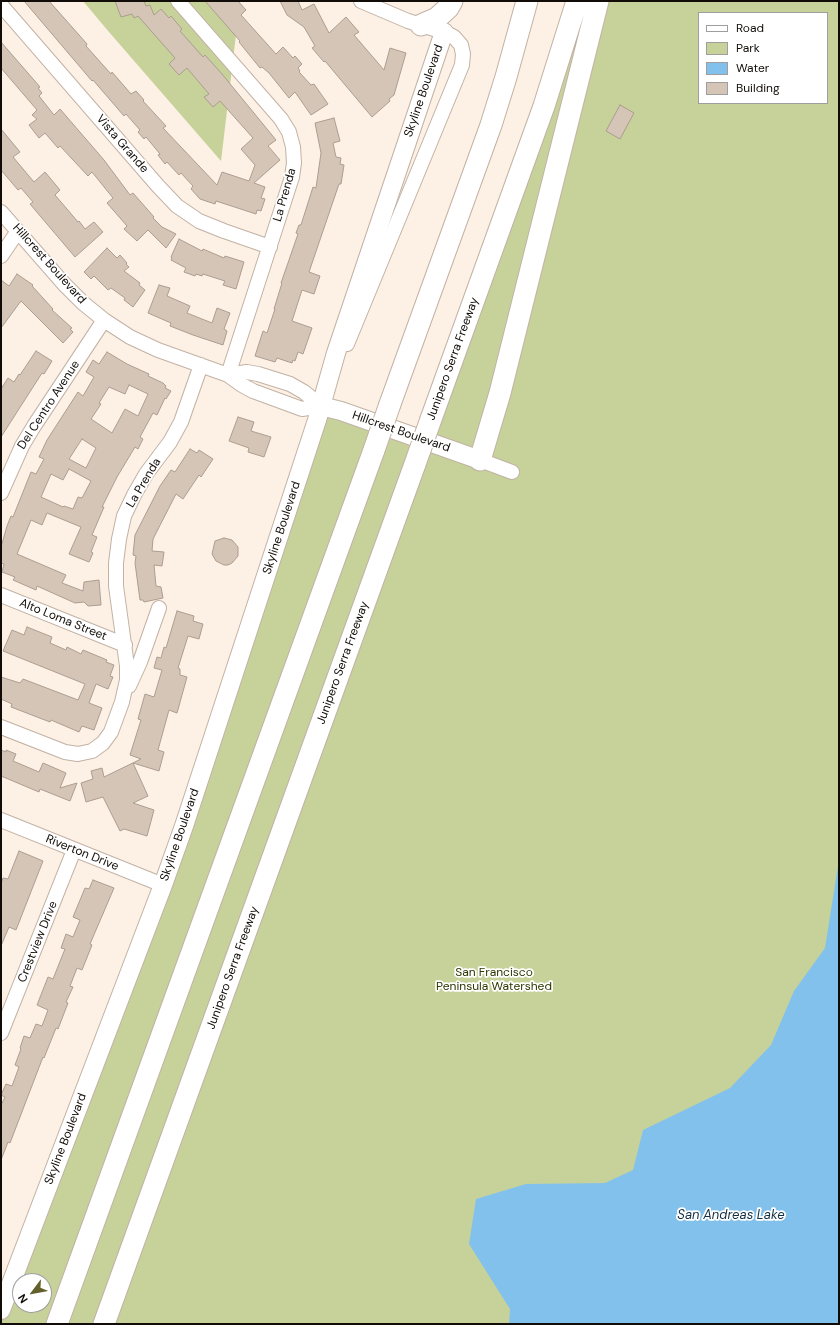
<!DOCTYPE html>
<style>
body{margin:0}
#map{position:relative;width:840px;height:1325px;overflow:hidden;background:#fdf0e4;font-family:"DM Sans",sans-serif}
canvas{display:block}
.frame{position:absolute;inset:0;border:2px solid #110c08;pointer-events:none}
.legend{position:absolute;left:698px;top:12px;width:130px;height:92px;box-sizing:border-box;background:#fff;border:1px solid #a09e9c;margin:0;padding:5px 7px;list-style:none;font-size:12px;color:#110c08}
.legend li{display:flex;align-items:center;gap:8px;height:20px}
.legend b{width:20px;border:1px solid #a09e9c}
.north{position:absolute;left:12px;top:1273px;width:40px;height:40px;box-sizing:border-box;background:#fff;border:1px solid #a09e9c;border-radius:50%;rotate:238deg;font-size:11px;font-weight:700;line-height:16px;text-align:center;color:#110c08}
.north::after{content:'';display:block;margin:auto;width:14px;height:18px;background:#64602c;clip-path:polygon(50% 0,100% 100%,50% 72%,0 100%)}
</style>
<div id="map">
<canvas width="840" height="1325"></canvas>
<div class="frame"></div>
<ul class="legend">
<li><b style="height:5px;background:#fff"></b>Road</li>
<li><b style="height:11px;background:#c6d29a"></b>Park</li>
<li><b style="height:11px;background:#83c1ed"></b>Water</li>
<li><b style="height:11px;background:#d4c5b7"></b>Building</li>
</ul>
<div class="north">N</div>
</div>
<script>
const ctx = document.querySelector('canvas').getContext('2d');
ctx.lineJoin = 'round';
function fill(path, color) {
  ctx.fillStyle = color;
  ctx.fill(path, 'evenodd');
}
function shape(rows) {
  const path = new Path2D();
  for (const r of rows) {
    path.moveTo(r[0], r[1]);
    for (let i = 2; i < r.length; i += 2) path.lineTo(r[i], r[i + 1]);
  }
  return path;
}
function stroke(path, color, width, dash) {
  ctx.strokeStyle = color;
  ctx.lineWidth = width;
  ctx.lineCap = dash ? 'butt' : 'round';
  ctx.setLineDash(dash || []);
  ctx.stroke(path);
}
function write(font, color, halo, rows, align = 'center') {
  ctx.font = font + ' "DM Sans",sans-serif';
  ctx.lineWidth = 3.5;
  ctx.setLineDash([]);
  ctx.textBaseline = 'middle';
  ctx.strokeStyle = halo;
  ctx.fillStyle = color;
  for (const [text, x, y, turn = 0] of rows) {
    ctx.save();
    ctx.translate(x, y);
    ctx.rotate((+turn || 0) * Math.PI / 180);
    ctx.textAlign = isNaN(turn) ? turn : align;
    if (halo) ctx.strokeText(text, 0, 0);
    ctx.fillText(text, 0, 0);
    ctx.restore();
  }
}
fill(shape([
 [83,1,240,1,221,161,109,32],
 [577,1,839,1,839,1324,1,1324,1,1315,106,1036,320,403,423,440],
 [699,13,827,13,827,103,699,103],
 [20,1281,44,1281,44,1305,20,1305]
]), '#c6d29a');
fill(shape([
 [839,865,839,1324,509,1324,510,1309,469,1244,476,1199,526,1184,605,1183,633,1170,643,1130,730,1088,771,1045,794,991,825,948,838,866]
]), '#83c1ed');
const building = shape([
 [24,1,49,1,87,44,86,46,111,74,112,72,131,94,136,91,144,100,143,101,166,126,163,128,217,185,222,172,249,181,255,165,241,149,253,138,220,101,213,107,204,97,209,94,187,68,179,75,169,64,175,58,138,16,134,18,132,14,121,17,115,1,144,1,146,6,150,5,154,15,161,9,169,18,171,16,182,29,180,31,203,57,205,55,222,74,276,140,268,146,280,160,254,183,265,187,261,198,265,199,261,211,257,210,256,214,216,201,215,204,200,199,191,189,193,186,181,173,179,175,167,162,165,164,158,155,160,154,146,137,144,139,138,132,140,130,126,114,124,116,93,80,92,81,24,1],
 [205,1,238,1,246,10,241,15,276,54,283,47,293,58,295,56,302,64,298,68,300,71,299,72,311,85,314,84,328,104,311,115,295,92,289,98,269,73,262,67,260,68,239,42,240,41,205,1],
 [280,1,298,1,302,10,314,4,329,33,346,17,359,32,354,35,384,70,390,48,406,53,394,95,389,99,390,101,372,117,325,61,324,62,312,48,315,46,304,27,287,15,280,1],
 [1,42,40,87,38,88,42,93,39,96,54,115,60,109,104,160,130,195,133,193,154,217,153,218,162,227,176,234,166,248,148,230,137,241,124,229,127,226,107,203,113,198,92,172,88,176,60,146,58,148,45,133,39,138,29,125,37,119,32,115,37,110,1,68,1,42],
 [620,105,634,113,620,139,606,131,620,105],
 [334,118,340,141,333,143,336,157,341,158,340,164,344,165,341,184,339,184,309,272,320,276,314,294,302,290,292,321,312,328,303,354,298,352,295,361,293,360,292,363,277,358,275,362,255,356,263,331,267,333,275,309,274,309,282,283,281,283,298,234,296,233,299,225,301,225,313,187,316,188,321,153,315,123,334,118],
 [1,129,20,152,13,157,34,182,45,172,60,190,55,195,78,222,79,221,85,229,94,222,103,232,75,257,30,204,33,202,21,188,18,190,1,170,1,129],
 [179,239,202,251,203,249,224,258,225,256,244,262,236,289,223,285,225,281,203,274,202,276,196,274,195,276,184,272,186,268,171,260,172,258,171,257,179,239],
 [107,248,117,258,120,255,127,263,126,264,129,267,124,271,140,283,139,285,145,290,133,307,124,300,125,298,111,288,108,290,94,276,91,279,84,272,107,248],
 [17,274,33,285,32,286,53,309,52,310,72,328,70,329,73,332,63,343,21,301,1,328,1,280,9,286,17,274],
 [159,285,170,288,167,296,190,306,187,313,212,323,217,308,230,313,224,329,227,331,223,345,193,335,170,326,171,323,148,313,159,285],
 [36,351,52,361,44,374,42,373,1,437,1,389,8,378,14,382,19,374,20,375,36,351],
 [107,352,127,364,149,374,148,376,163,383,166,386,165,388,171,391,166,399,165,398,157,415,153,413,140,437,143,439,138,449,135,447,117,477,102,507,104,507,92,535,97,537,91,552,93,553,89,562,69,554,81,527,47,513,42,525,31,520,17,554,66,575,62,583,83,591,84,582,99,580,101,605,88,606,84,602,75,603,37,586,36,590,13,580,15,577,2,572,4,564,1,563,1,547,7,526,11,516,13,517,31,472,36,474,44,459,39,457,47,440,78,392,83,396,94,377,86,372,93,360,99,364,107,352],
 [129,385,148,394,138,416,125,409,112,433,91,419,101,404,99,403,109,387,125,394,129,385],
 [82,439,96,448,86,468,69,459,82,439],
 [69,469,91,481,82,498,78,497,73,509,64,506,63,507,41,497,51,474,63,480,69,469],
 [238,417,254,422,251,431,271,437,264,457,248,452,249,448,229,441,238,417],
 [190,449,197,453,199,450,213,459,201,477,199,475,183,499,176,494,153,539,152,551,164,552,162,566,154,565,156,586,161,587,163,598,144,602,143,600,140,600,135,563,136,556,133,555,135,535,160,486,171,470,175,472,190,449],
 [224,538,232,540,238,547,238,556,232,563,228,565,224,565,216,561,212,554,215,541,224,538],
 [177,611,194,616,193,621,203,624,199,639,188,636,178,668,180,669,180,675,187,677,177,713,169,710,158,750,164,752,159,771,133,763,148,796,133,803,154,810,147,836,124,829,120,831,103,797,86,802,81,783,93,779,91,771,102,768,104,777,141,759,130,755,141,720,138,719,145,694,154,697,162,670,154,668,157,657,161,658,164,647,166,648,177,611],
 [27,627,52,637,50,643,66,650,67,647,81,654,83,650,107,660,106,662,114,665,110,676,113,677,108,689,96,684,89,703,102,708,94,730,82,726,79,732,51,720,50,722,11,707,12,704,1,699,1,677,20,683,23,679,78,700,85,684,3,651,12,630,24,635,27,627],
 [1,750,6,752,6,750,16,754,13,761,39,772,43,763,66,773,60,788,77,783,70,801,40,789,39,792,1,776,1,750],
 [19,851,43,861,16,930,9,927,1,946,1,884,3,878,8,879,19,851],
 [93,880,114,888,90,944,92,945,82,970,77,968,70,986,73,987,66,1002,68,1003,58,1029,56,1028,44,1058,43,1057,10,1143,8,1142,1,1160,1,1105,5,1097,1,1095,6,1084,12,1086,19,1067,15,1065,21,1049,20,1048,24,1036,30,1038,36,1024,42,1026,48,1010,37,1005,48,977,53,979,65,949,61,948,66,934,73,937,80,920,73,917,85,888,89,889,93,880]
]);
fill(building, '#d4c5b7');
stroke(building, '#ac9d90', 1);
const minor = shape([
 [178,1,281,119,289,132,293,147,294,163,292,177,228,375],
 [1,5,158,186,177,206,199,221,224,231,270,247],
 [1,212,64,284,83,303,104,320,130,337,158,350,228,375,242,385,253,391,302,409,321,406],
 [1,256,18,231],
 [347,344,462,65,463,54,461,45,454,37,444,32,408,21,361,1],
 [228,375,247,372,258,374,290,384,304,392,321,406],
 [480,460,512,472],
 [1,493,22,446,34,426,104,320],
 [1,595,125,645],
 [129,686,140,662,159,608],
 [1,727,65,752,78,754,92,751,103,743,111,732,122,702,127,680,127,666,116,586,116,563,119,539,124,516,134,495,146,474,170,442,181,422,201,365],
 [1,820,163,885],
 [1,1033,74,850]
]);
const major = shape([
 [321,406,341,411,480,460],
 [1,1310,163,885,184,826,317,420,336,353,444,32]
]);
const highway = shape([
 [421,25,437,18,448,8,452,1],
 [390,404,491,125,506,77,527,1],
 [431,419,544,106,577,1],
 [480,460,500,393,598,1],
 [57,1324,374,450],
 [104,1324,415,464]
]);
stroke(minor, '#c2b2a5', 16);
stroke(major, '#c2b2a5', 20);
stroke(highway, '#c2b2a5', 23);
stroke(minor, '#fff', 14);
stroke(major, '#fff', 18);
stroke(highway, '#fff', 21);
const highwayBridge = shape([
 [374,450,390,404],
 [415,464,431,419]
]);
stroke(highwayBridge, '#c2b2a5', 23, []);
stroke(highwayBridge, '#fff', 21);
write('12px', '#110c08', '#fff', [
 ["Skyline Boulevard",424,91,-71],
 ["Vista Grande",122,144,49],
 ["La Prenda",285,195,-74],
 ["Hillcrest Boulevard",49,264,48],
 ["Junipero Serra Freeway",453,359,-70],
 ["Del Centro Avenue",49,405,-57],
 ["Hillcrest Boulevard",401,432,19],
 ["La Prenda",144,483,-59],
 ["Skyline Boulevard",282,528,-72],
 ["Alto Loma Street",63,620,22],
 ["Junipero Serra Freeway",343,663,-70],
 ["Skyline Boulevard",180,835,-71],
 ["Riverton Drive",82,853,22],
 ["Crestview Drive",38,942,-68],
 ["Junipero Serra Freeway",233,968,-70],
 ["Skyline Boulevard",66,1139,-69]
]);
write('12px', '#2e3601', '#fff', [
 ["San Francisco",494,973],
 ["Peninsula Watershed",494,987]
]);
write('italic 13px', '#122e41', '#fff', [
 ["San Andreas Lake",731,1216]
]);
</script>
